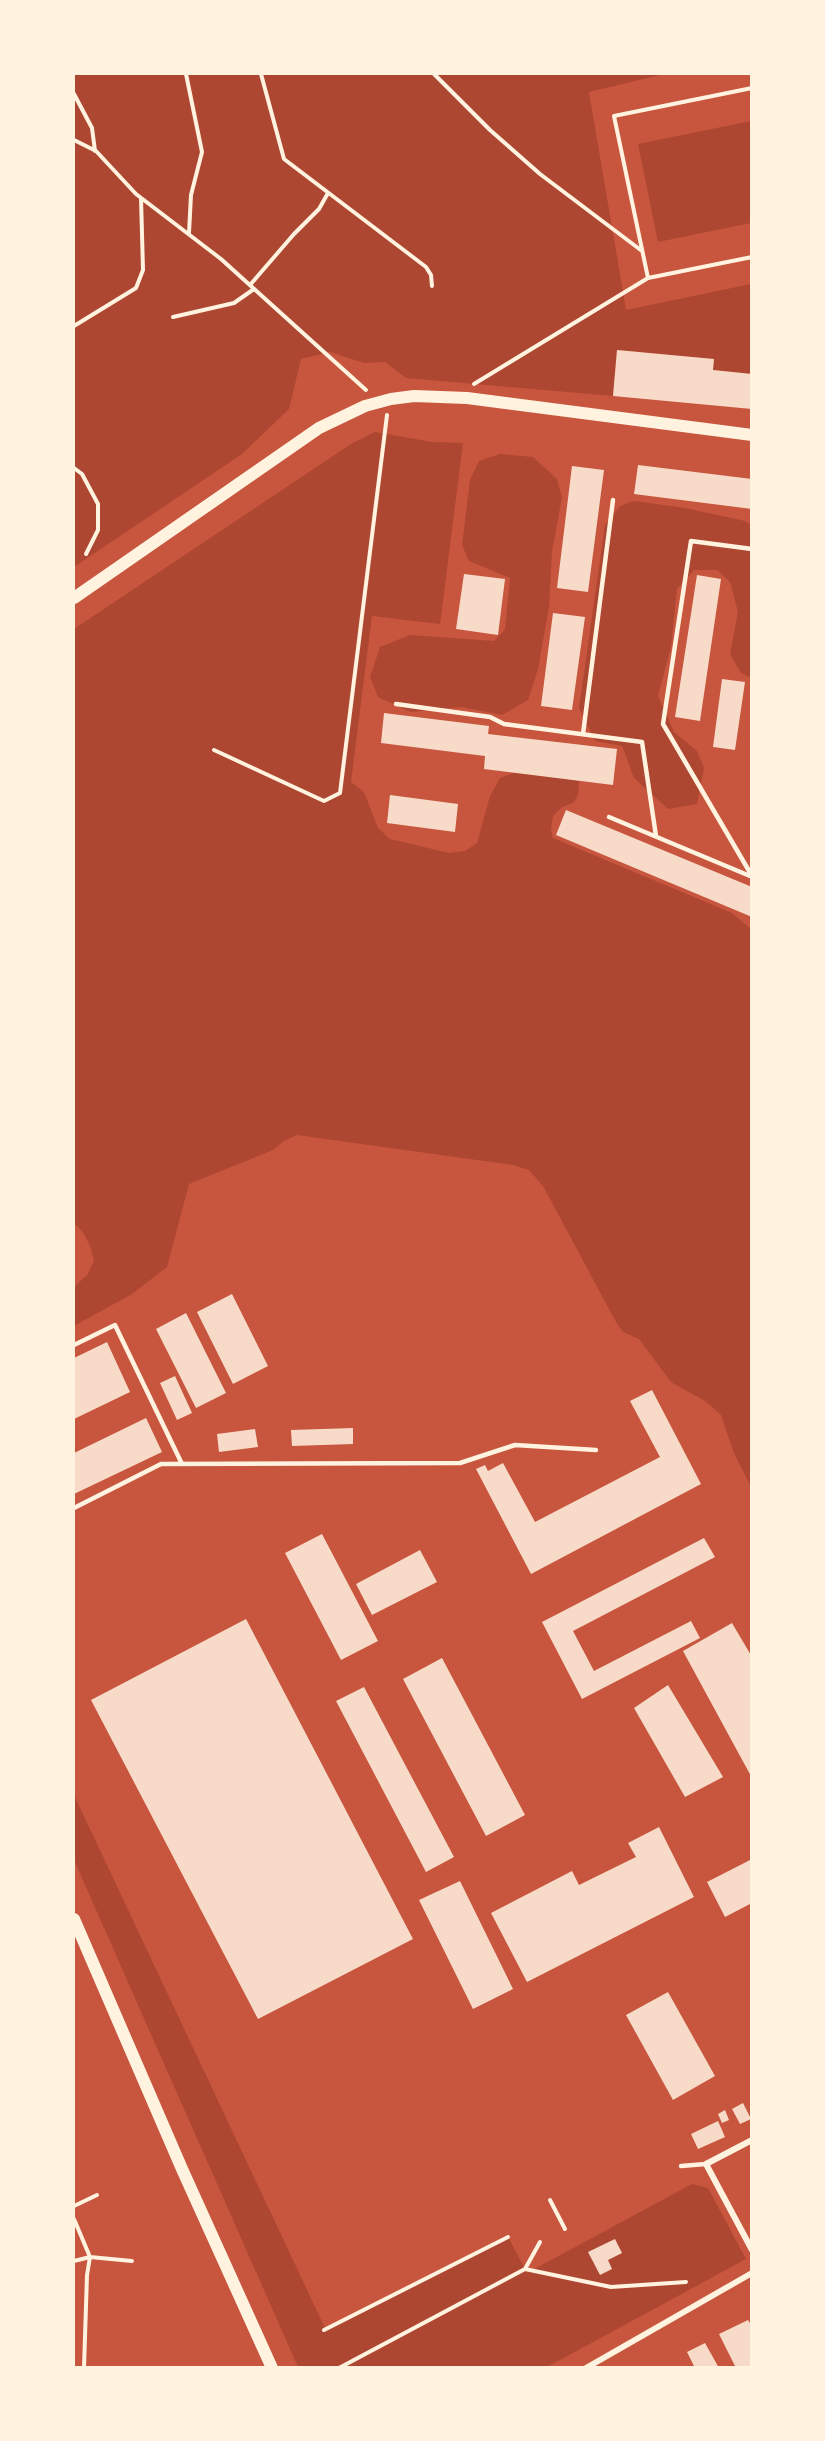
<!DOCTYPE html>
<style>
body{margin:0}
#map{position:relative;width:825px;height:2441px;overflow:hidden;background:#c8553d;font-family:Helvetica,sans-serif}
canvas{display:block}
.frame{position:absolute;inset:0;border:75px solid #fff3e0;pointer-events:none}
</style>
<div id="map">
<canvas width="825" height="2441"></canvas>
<div class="frame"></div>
</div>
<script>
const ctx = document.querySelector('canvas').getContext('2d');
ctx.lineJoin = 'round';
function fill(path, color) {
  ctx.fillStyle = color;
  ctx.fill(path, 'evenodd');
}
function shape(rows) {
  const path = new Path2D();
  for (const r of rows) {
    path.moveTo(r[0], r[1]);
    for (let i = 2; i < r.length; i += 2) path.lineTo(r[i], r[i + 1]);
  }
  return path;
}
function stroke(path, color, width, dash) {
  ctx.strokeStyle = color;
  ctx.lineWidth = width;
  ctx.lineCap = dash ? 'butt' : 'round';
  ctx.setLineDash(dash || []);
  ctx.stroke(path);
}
fill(shape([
 [74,74,664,74,589,92,626,310,751,284,751,374,713,370,713,359,617,350,613,396,406,378,385,362,364,363,330,352,301,359,289,409,242,454,74,567],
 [751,121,751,223,658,242,638,144],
 [375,432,432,442,463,443,440,624,372,616,351,782,364,792,378,828,390,839,449,853,465,851,477,843,490,796,500,778,513,773,541,772,566,775,579,782,578,795,573,803,562,807,553,816,551,830,553,838,732,913,751,929,751,1487,734,1453,721,1415,705,1401,671,1382,639,1339,623,1332,616,1322,543,1186,529,1170,513,1165,297,1135,284,1141,273,1150,189,1184,167,1267,132,1294,74,1326,74,1287,88,1274,94,1261,90,1246,83,1232,74,1223,74,629,351,444],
 [500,454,533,457,557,479,562,497,552,552,549,607,538,669,528,700,502,715,461,707,411,712,378,697,370,677,380,647,410,635,494,641,505,629,510,578,469,561,462,545,470,480,479,461],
 [634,501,685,508,745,521,751,525,751,678,741,673,730,654,738,612,730,582,717,570,694,570,677,589,671,647,658,696,674,732,697,751,704,768,697,804,668,809,634,778,622,746,595,741,579,708,605,525,620,506],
 [74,1795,325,2328,507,2235,527,2273,692,2184,708,2188,746,2259,547,2367,298,2367,74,1860]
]), '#ae4732');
fill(shape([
 [617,350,714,359,713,370,752,374,752,409,613,396],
 [638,465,752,479,752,509,634,494],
 [572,466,604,470,588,592,557,588],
 [464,574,505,579,498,635,456,629],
 [697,575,721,579,700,721,675,717],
 [553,613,585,617,572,710,541,706],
 [722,679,745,682,735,750,713,747],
 [384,713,489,726,488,734,617,749,613,785,484,769,485,756,381,743],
 [390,795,458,804,455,832,387,823],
 [566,810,752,887,752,917,556,835],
 [232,1294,268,1366,233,1384,197,1312],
 [186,1313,226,1393,196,1408,156,1329],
 [107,1342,130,1392,74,1419,74,1358],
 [175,1376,192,1413,177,1420,160,1383],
 [652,1390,701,1484,531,1574,476,1469,485,1465,488,1471,503,1463,535,1522,660,1457,630,1401],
 [146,1418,162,1452,74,1494,74,1453],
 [353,1428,353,1444,292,1446,291,1430],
 [255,1429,258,1447,219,1452,217,1434],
 [322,1534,378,1641,341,1660,285,1553],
 [704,1538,715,1557,573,1631,594,1671,691,1621,700,1638,582,1699,542,1622],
 [420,1550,437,1582,372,1615,356,1584],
 [246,1619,413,1939,258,2019,91,1700],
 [732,1623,752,1657,752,1778,683,1651],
 [442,1658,525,1815,486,1836,403,1679],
 [668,1685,723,1777,685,1797,634,1708],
 [364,1687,454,1857,426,1872,336,1701],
 [659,1827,694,1897,527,1982,491,1913,572,1871,579,1885,636,1857,628,1843],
 [752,1859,752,1903,725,1917,707,1882],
 [460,1881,513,1989,473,2009,419,1900],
 [668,1992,715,2076,673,2100,626,2015],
 [743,2103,751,2119,740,2124,732,2109],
 [725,2110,729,2120,722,2123,718,2114],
 [718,2121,725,2137,698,2149,691,2134],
 [615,2239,622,2253,608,2260,612,2269,600,2275,588,2252],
 [748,2320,752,2326,752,2368,736,2368,719,2334],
 [705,2343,719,2368,695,2368,687,2352]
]), '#f7dbc8');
stroke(shape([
 [186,74,202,152,191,195,189,233],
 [261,74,284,159,426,267,431,275,432,286],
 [434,74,490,130,540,174,642,251],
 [752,88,614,116,648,278,752,257],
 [74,94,92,128,95,151],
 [74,140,96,151,136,194,221,259,366,390],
 [250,285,294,234,319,209,328,193],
 [173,317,234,303,254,289],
 [74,326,136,288,143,270,141,198],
 [474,384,648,278],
 [74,468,82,474,98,504,98,530,86,554],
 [214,750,324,801,340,793,387,415],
 [550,2200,565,2229],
 [74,2206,97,2195],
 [74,2219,90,2257,87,2275,84,2368],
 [74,2261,90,2257,132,2261],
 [525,2269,611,2287,686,2282],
 [324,2330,508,2237],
 [339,2368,525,2269,540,2242]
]), '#fff3e0', 4);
stroke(shape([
 [752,549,691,541,663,724,752,876],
 [396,704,490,717,504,724,642,742,656,836],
 [583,734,613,500],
 [609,817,750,876],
 [74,1345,115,1325,182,1464],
 [74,1508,161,1464,460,1463,515,1445,596,1450],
 [681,2166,706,2164]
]), '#fff3e0', 4.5);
stroke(shape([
 [752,2140,706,2164,752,2250],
 [586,2368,752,2273]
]), '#fff3e0', 6);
stroke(shape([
 [74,598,319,428,365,406,391,399,414,396,467,398,752,435],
 [74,1919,182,2169,272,2368]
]), '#fff3e0', 12);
</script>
